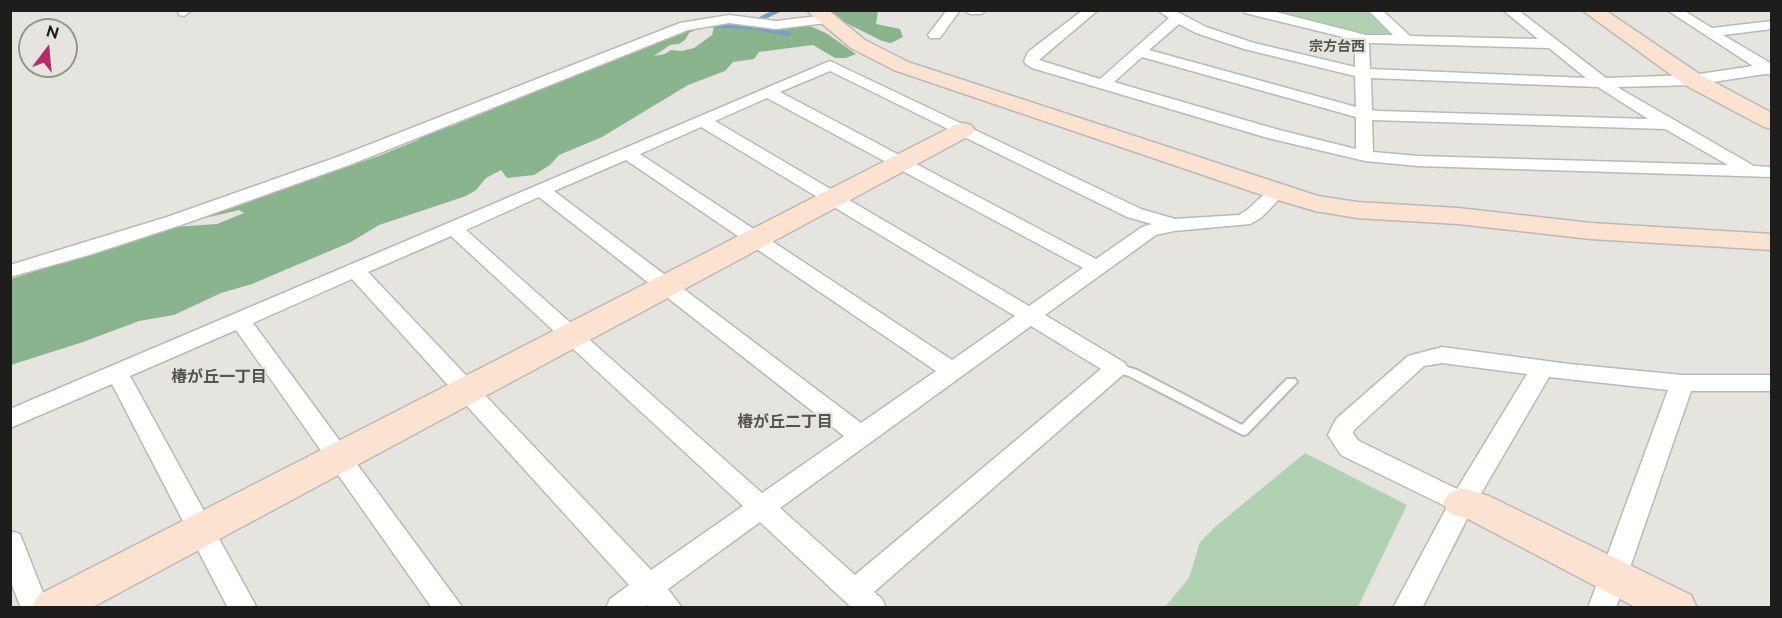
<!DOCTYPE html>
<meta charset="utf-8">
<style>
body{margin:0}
#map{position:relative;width:1782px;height:618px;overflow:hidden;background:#e5e4de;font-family:Raleway,sans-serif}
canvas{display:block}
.frame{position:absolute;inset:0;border:12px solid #1e1d1b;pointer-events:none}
.north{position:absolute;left:18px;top:18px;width:60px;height:60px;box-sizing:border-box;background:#e5e4de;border:2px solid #959490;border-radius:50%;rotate:16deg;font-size:16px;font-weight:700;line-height:24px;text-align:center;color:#1e1d1b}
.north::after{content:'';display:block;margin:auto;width:21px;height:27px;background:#b52d6d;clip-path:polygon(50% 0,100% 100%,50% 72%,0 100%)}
</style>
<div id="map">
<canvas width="1782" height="618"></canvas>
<div class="frame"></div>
<div class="north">N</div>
</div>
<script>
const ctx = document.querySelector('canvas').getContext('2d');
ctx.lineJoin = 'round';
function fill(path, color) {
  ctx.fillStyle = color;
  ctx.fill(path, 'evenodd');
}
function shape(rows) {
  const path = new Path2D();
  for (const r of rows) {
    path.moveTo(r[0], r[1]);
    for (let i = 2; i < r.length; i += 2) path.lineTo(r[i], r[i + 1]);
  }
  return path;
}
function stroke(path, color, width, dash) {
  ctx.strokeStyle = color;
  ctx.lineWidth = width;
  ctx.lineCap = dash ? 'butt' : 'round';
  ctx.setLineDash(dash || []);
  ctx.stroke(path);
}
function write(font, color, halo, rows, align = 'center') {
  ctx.font = font + ' Raleway,"Noto Sans JP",sans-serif';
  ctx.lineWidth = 4.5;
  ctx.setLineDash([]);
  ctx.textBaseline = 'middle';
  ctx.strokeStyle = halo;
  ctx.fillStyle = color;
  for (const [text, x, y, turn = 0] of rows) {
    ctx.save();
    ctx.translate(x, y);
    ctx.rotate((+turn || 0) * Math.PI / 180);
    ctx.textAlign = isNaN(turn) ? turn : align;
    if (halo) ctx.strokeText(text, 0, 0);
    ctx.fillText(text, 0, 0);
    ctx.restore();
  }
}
fill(shape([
 [1256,11,1367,11,1392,35,1366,36],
 [1305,453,1407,505,1358,607,1165,607,1189,578,1200,542,1215,527]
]), '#b0d2b3');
fill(shape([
 [822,11,878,11,876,24,900,29,903,37,891,43,882,41],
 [725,23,801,25,812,27,826,33,856,54,846,58,835,58,813,45,759,52,754,59,733,62,725,71,688,85,602,137,559,155,550,165,534,175,507,178,501,170,486,178,476,190,466,196,379,225,351,242,252,284,221,293,174,315,139,321,83,342,11,365,11,279,175,227,217,224,244,213,239,210,205,218,200,217,379,156,693,27,702,27,689,33,685,40,679,44,670,45,654,56,665,54,671,50,682,51,694,48,712,35,714,27]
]), '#8ab48e');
stroke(shape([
 [779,10,762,18,752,27,789,34],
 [710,25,752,27],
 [420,137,449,125]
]), '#77a0c4', 4.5);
const lane = shape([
 [1117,364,1137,370,1242,425,1287,379,1295,379,1297,382,1247,434,1243,435,1129,376,1113,371,1111,368,1113,365,1117,364]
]);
const street = shape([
 [178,10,192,10,184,16,179,15,178,10],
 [947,10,960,10,940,38,930,38,928,35,947,10],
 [964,10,987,10,981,14,970,14,964,10],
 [1083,10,1098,10,1039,60,1100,79,1169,18,1157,10,1174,10,1206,27,1254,43,1355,67,1355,40,1245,13,1244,10,1268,10,1366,35,1393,35,1368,10,1382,10,1410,36,1538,39,1503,10,1518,10,1606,78,1693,75,1753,66,1667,10,1683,10,1712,28,1772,21,1772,29,1723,35,1772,64,1772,75,1765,74,1693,85,1617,87,1754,166,1772,167,1772,177,1418,166,1365,161,1268,138,1032,68,1026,64,1024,61,1028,52,1083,10],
 [1179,24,1196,33,1244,49,1355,76,1356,107,1149,50,1179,24],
 [1369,43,1549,48,1586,78,1370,69,1369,43],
 [1142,57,1356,117,1356,149,1279,130,1114,82,1142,57],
 [1371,78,1598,87,1648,119,1379,111,1372,110,1371,78],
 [1372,120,1665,129,1728,165,1418,156,1373,152,1372,120],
 [729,15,776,21,826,15,833,19,826,23,776,29,729,23,688,30,352,164,181,225,89,255,10,277,10,265,167,217,340,156,680,23,729,15],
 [830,61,1141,209,1175,219,1239,215,1247,210,1271,188,1283,188,1286,192,1261,218,1250,224,1174,231,1156,235,1045,315,1125,363,1128,368,1125,373,874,592,882,599,886,608,852,608,760,522,668,589,682,608,649,608,647,605,643,608,606,608,610,599,629,585,352,279,253,323,463,608,432,608,236,330,130,376,257,608,228,608,112,384,10,428,10,409,830,61],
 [830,71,1127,217,1152,224,1142,227,1096,259,780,92,830,71],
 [767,98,1083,268,1029,306,715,121,767,98],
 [701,127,1015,316,952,360,640,154,701,127],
 [626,160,936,371,861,423,554,191,626,160],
 [539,197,844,436,762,493,466,230,539,197],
 [451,236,743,506,651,570,368,272,451,236],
 [1031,326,1101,369,855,575,780,508,1031,326],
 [1442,347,1569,364,1682,375,1772,375,1772,391,1691,391,1616,608,1588,608,1668,390,1549,377,1472,509,1422,608,1393,608,1447,507,1341,455,1328,435,1336,419,1408,356,1442,347],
 [1442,363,1527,374,1457,489,1359,441,1353,434,1354,430,1424,366,1442,363],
 [10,531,20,534,49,608,21,608,10,580,10,531]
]);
const secondary = shape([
 [806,10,828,10,865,40,908,62,1318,196,1357,202,1458,208,1591,223,1772,234,1772,250,1591,239,1458,224,1357,218,1315,211,1268,197,894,70,851,48,806,10],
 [1582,10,1605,10,1701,75,1772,113,1772,129,1764,127,1685,85,1582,10],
 [963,123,971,125,975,130,971,135,91,608,32,608,38,595,955,125,963,123],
 [1462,488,1489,496,1691,595,1697,608,1637,608,1468,519,1449,513,1443,503,1449,493,1462,488]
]);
stroke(lane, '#bab9b4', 4);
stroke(street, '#bab9b4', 3);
stroke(secondary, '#bab9b4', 3);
fill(lane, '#fff');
fill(street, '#fff');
fill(secondary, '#fce2d1');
write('bold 14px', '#555550', '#e5e4de', [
 ["宗方台西",1337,47]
]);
write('bold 16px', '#555550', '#e5e4de', [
 ["椿が丘一丁目",219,377],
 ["椿が丘二丁目",785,422]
]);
</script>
